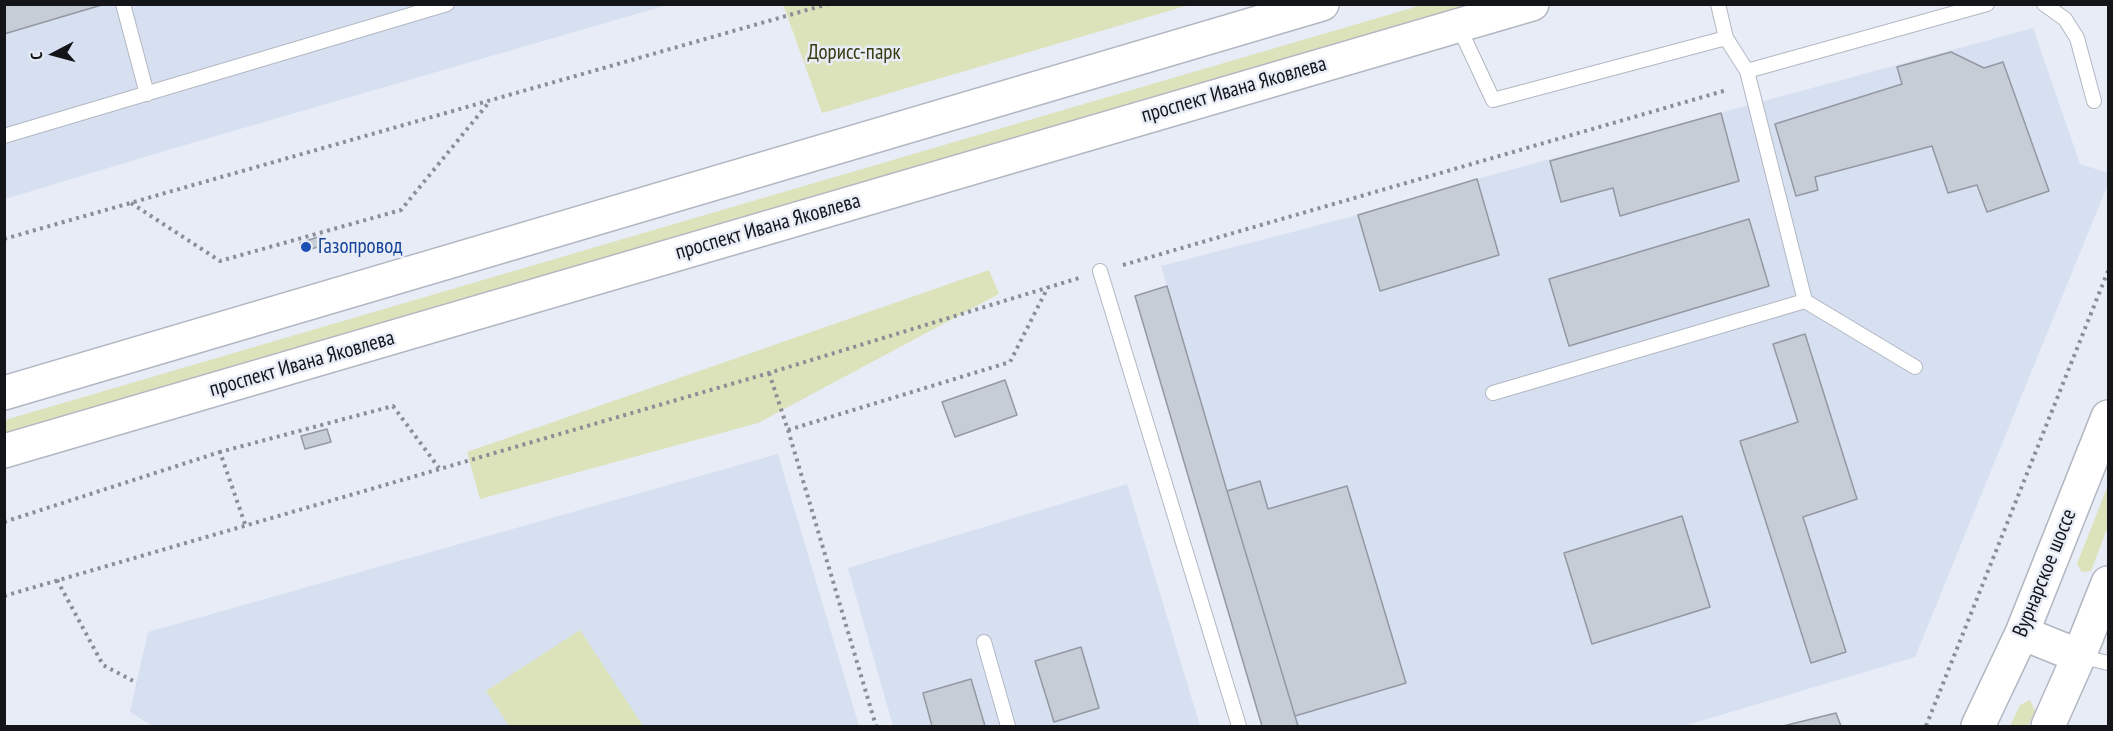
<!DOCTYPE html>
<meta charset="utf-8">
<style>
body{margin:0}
#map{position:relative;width:2113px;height:731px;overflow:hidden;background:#e7ecf7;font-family:"PT Sans Narrow",sans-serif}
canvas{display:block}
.frame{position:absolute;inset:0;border:6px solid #131519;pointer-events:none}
.north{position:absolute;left:24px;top:24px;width:60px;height:60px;-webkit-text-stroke:4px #e7ecf7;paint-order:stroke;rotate:264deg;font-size:16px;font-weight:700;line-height:24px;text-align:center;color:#131519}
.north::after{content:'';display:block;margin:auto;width:21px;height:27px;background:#131519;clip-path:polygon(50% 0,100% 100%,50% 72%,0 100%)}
</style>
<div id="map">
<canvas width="2113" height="731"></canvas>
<div class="frame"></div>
<div class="north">С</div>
</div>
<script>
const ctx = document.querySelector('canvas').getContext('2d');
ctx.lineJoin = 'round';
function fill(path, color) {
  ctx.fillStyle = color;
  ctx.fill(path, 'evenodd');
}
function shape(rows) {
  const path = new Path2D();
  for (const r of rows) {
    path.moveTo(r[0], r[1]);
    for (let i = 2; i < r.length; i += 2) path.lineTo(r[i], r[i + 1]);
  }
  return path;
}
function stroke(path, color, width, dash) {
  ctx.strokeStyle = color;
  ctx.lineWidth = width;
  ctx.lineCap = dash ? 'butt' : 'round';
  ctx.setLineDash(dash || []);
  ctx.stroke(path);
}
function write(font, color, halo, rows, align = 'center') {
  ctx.font = font + ' "PT Sans Narrow",sans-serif';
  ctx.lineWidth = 5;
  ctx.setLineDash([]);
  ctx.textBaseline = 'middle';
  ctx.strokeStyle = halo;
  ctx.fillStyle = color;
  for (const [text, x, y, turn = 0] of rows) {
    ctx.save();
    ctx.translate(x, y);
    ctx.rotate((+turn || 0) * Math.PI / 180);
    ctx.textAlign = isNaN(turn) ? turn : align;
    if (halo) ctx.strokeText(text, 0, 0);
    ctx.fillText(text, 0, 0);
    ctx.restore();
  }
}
fill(shape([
 [5,5,667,5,178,147,5,199],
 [2033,28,2080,164,2108,173,2108,184,1915,657,1684,726,1298,726,1161,266,1358,215,1477,179],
 [778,454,859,726,152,726,130,712,148,632],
 [1127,484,1200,726,893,726,848,568]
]), '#d6e0f1');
fill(shape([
 [783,4,1189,4,1189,5,822,113],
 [1422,5,1466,5,5,433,5,420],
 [989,270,999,294,758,423,480,499,467,452],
 [2108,485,2108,526,2091,571,2082,572,2077,564],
 [580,630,643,726,509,726,486,691],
 [2030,700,2035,711,2028,726,2010,726,2020,705]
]), '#dce3ba');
const building = shape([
 [4,4,105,4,4,34,4,4],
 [1951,52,1984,68,2003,62,2049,191,1987,212,1977,185,1948,193,1932,146,1815,177,1818,190,1796,196,1775,124,1902,84,1897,67,1951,52],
 [1721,113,1739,181,1620,216,1613,188,1561,202,1550,161,1721,113],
 [1477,179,1499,255,1380,291,1358,215,1477,179],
 [1749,219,1769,286,1569,346,1549,279,1749,219],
 [321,236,323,245,303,252,300,243,321,236],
 [1167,286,1227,491,1298,726,1262,726,1135,296,1167,286],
 [1805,334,1857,499,1803,517,1846,652,1811,663,1740,441,1798,422,1773,344,1805,334],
 [1005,380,1017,415,955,437,942,402,1005,380],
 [327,429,331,442,305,449,301,436,327,429],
 [1260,481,1268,509,1347,486,1406,683,1295,716,1227,491,1260,481],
 [1682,516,1710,607,1592,644,1564,553,1682,516],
 [1081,647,1099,708,1054,722,1035,661,1081,647],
 [971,679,985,726,932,726,923,693,971,679],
 [1836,713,1841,726,1783,726,1836,713]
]);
fill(building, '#c7cdd7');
stroke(building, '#9398a2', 1.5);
const lane = shape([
 [123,4,147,94],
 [1718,4,1726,38,1747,71,1987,4],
 [2044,4,2065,19,2077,38,2094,101],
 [1458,25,1493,100,1726,38],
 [1747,71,1805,301,1915,367],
 [4,136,447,4],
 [1100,271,1239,726],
 [1493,393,1805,301],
 [984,642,1008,726],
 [2079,656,2108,663]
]);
const primary = shape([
 [4,393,1322,4],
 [4,451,1532,4],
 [2022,633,2079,656],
 [1978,726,2022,633,2108,417],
 [2048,726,2079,656,2108,583]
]);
stroke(lane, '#b2b7c2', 16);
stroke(primary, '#b2b7c2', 36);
stroke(shape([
 [131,203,220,261,401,210,490,101],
 [4,239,828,4],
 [1123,265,1727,90],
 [769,373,788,430,876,726],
 [788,430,1010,362,1048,287],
 [4,522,220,452],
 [245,524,220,452,393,406,439,468],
 [57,580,103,665,137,683],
 [4,596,769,373,1079,278],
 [1926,726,2108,271]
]), '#8a8e96', 4, [3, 4.5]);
stroke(lane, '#fff', 14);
stroke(primary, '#fff', 33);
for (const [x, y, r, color] of [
 [306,247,6,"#1a4fb4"]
]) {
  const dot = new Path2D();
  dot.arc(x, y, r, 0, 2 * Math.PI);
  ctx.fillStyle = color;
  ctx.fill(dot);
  stroke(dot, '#e7ecf7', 2);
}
write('21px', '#363b10', '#e7ecf7', [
 ["Дорисс-парк",854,53]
]);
write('21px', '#131519', '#e7ecf7', [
 ["проспект Ивана Яковлева",1234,90,-16],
 ["проспект Ивана Яковлева",768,227,-16],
 ["проспект Ивана Яковлева",302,364,-16],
 ["Вурнарское шоссе",2045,573,-68]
]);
write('21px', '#164399', '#e7ecf7', [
 ["Газопровод",318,247]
], 'left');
</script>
